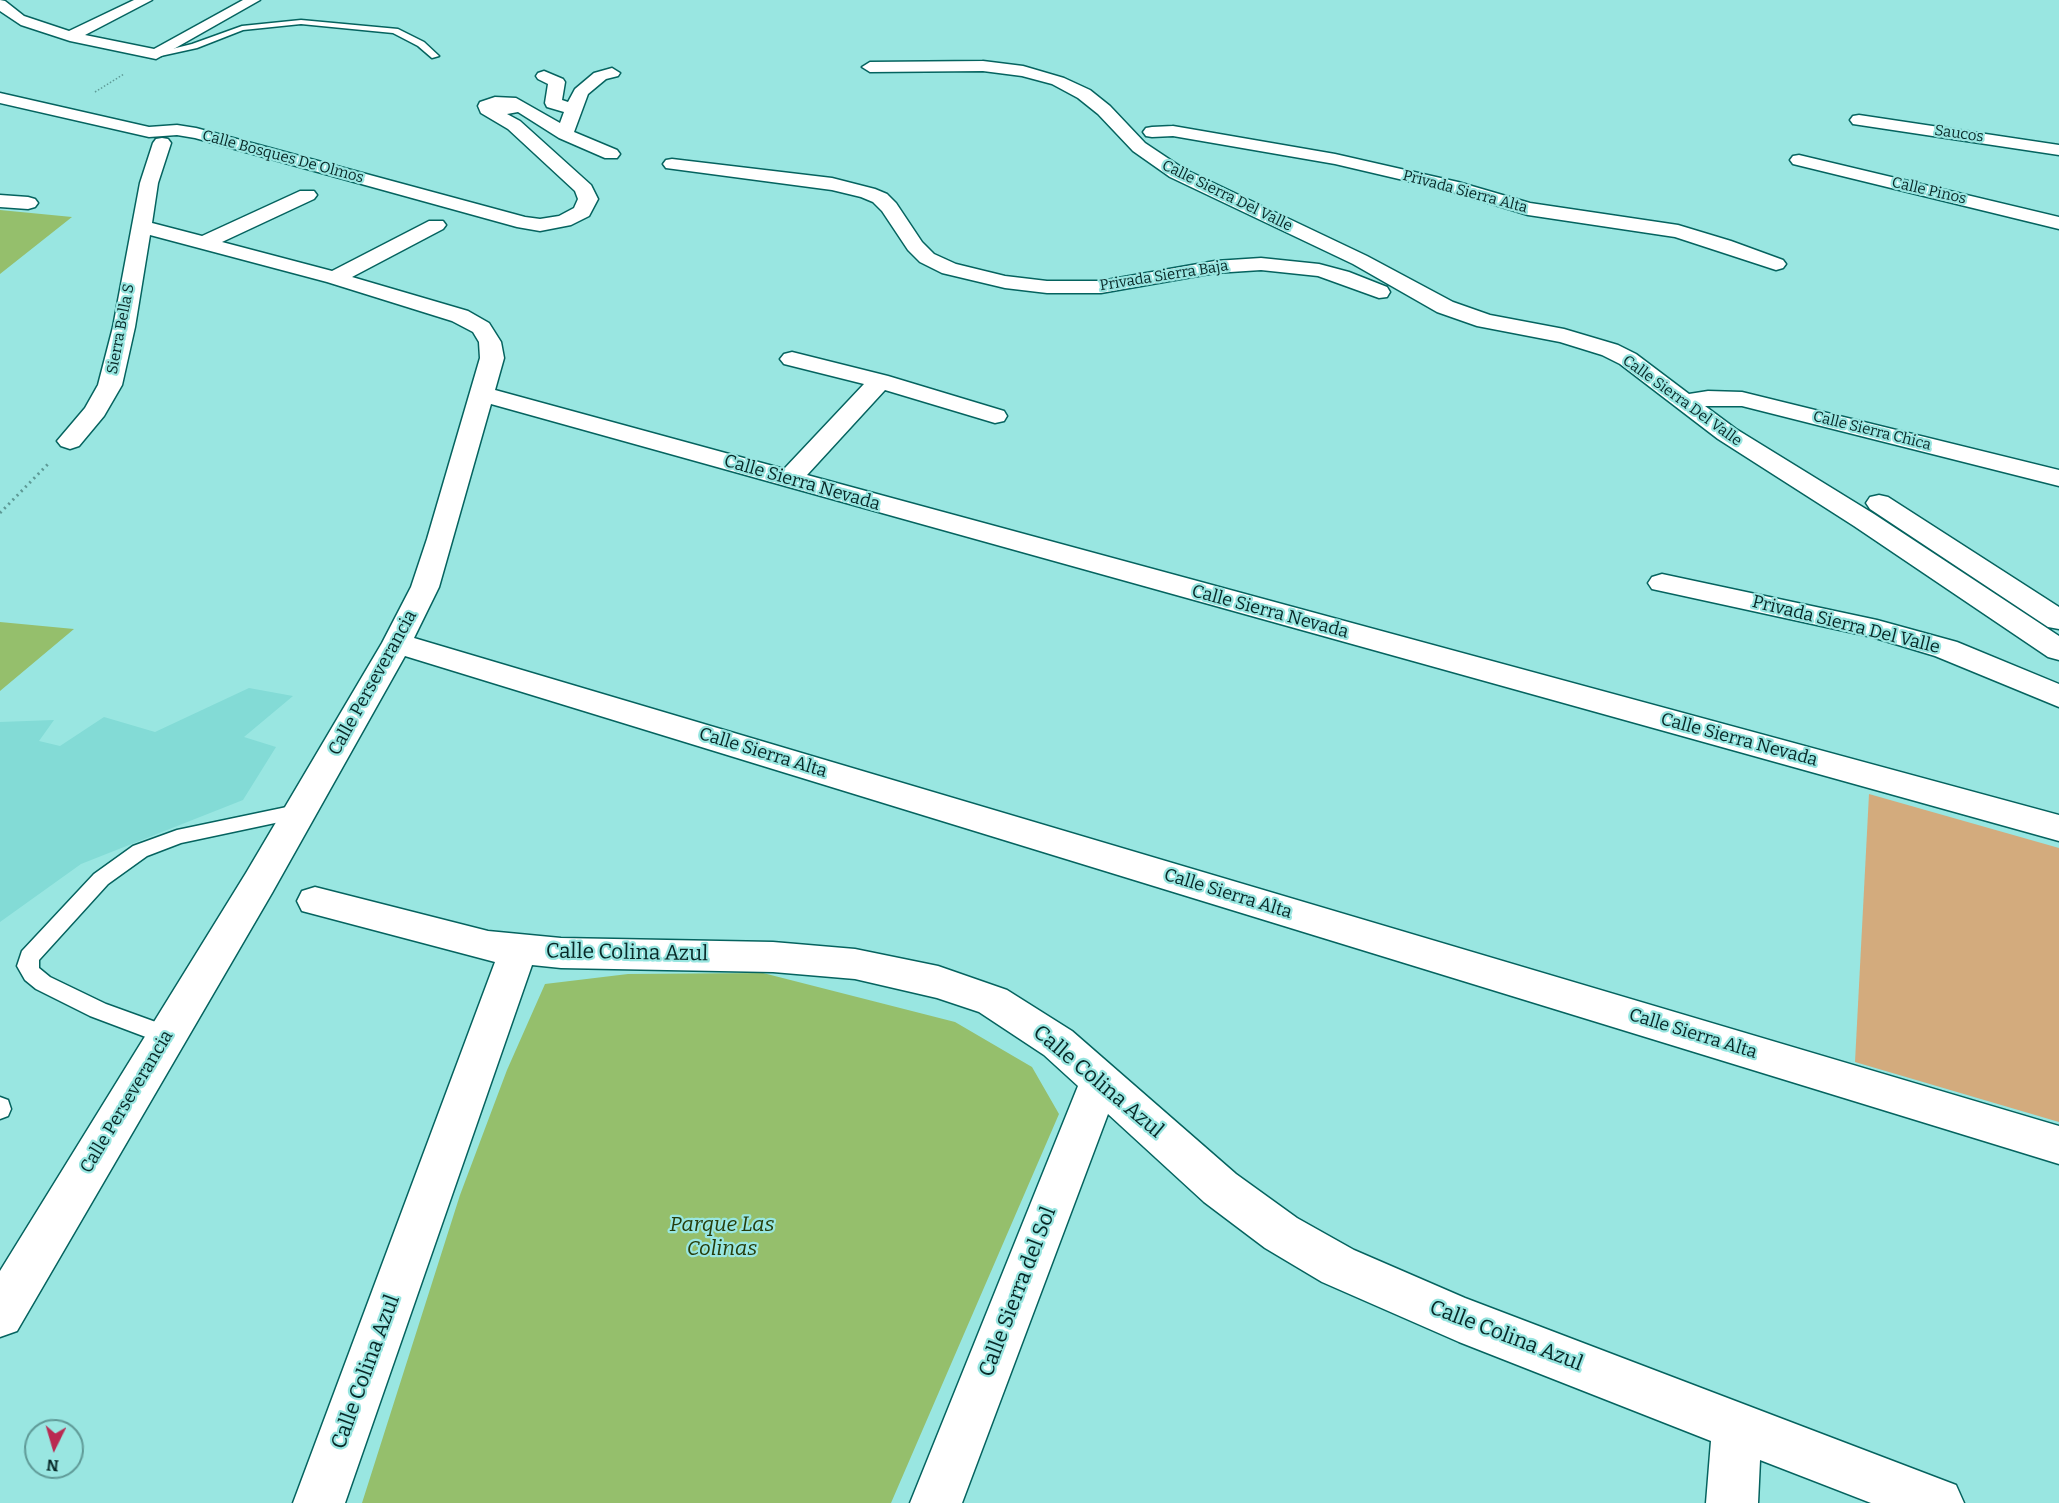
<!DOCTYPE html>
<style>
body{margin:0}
#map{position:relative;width:2059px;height:1503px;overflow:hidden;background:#99e6e1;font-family:Bitter,serif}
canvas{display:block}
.north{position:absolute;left:24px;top:1419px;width:60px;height:60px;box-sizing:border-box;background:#99e6e1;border:2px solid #5f9a97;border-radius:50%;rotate:185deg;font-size:16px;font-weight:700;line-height:24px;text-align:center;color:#072827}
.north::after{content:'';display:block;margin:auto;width:21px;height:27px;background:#ba2951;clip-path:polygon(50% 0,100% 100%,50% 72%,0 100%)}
</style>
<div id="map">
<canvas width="2059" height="1503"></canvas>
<div class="north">N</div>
</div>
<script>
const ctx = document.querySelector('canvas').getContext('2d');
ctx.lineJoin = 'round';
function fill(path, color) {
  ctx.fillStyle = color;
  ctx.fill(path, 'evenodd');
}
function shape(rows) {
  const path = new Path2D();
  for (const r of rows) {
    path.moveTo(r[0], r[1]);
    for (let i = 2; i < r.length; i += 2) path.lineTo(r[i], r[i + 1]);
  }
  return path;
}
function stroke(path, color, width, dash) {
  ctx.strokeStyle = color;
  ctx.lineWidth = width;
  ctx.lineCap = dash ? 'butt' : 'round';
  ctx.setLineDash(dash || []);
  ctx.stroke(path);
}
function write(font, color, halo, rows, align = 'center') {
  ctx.font = font + ' Bitter,serif';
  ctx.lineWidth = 4.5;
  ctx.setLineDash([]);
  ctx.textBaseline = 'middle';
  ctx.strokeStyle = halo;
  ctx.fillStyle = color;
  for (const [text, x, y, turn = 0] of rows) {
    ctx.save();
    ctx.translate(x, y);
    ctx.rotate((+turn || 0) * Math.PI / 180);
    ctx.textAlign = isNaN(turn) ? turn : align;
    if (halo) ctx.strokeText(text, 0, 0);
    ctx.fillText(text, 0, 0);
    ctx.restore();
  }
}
fill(shape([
 [249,688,293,696,244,737,276,747,243,800,81,864,0,922,0,722,54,720,39,741,60,746,104,717,155,732]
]), '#83dbd6');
fill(shape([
 [0,210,72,217,0,274],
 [0,622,74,629,0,691],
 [763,973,955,1022,1032,1067,1059,1114,891,1503,362,1503,460,1195,507,1070,545,984,628,974]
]), '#95bf6c');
fill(shape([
 [1869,794,2059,848,2059,1122,1855,1062]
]), '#d3ab7d');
const service = shape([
 [301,20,398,29,424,42,439,56,432,58,418,46,393,33,301,24,243,30,197,48,156,57,152,54,192,44,242,26,301,20],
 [301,804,308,806,310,811,308,816,181,843,147,856,108,884,39,960,39,968,50,977,106,1004,175,1029,178,1036,175,1043,167,1045,90,1016,36,989,25,980,17,966,22,951,94,874,133,846,177,830,301,804],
 [0,1097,8,1100,11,1109,8,1116,0,1119,0,1097]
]);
const minor = shape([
 [0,0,5,1,24,16,69,31,134,0,152,0,85,35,154,49,243,0,260,0,156,59,70,41,21,25,0,11,0,0],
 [983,61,1023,66,1064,78,1090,90,1110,106,1145,143,1184,169,1367,256,1453,302,1490,315,1564,329,1618,345,1636,354,1689,394,1708,391,1742,392,2059,470,2059,486,1742,406,1705,406,1736,429,1874,514,2059,636,2059,660,2048,657,1854,526,1718,439,1620,364,1602,355,1560,342,1477,326,1437,312,1353,264,1170,177,1133,151,1098,114,1078,98,1052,84,1022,76,983,71,870,72,862,67,870,62,983,61],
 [612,68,620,73,618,76,606,79,588,94,574,132,617,150,620,154,617,158,605,158,559,138,518,112,507,114,520,121,591,185,598,199,589,216,571,225,540,231,517,227,195,138,177,135,149,137,0,103,0,93,149,127,177,125,196,128,525,217,540,219,559,216,574,208,578,199,575,191,508,129,481,113,478,106,480,102,495,97,516,98,560,123,564,112,547,107,545,103,548,84,538,79,536,76,538,73,544,71,563,79,565,82,562,100,568,102,575,89,594,73,612,68],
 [1859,115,2059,145,2059,155,1853,124,1850,120,1853,116,1859,115],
 [1173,126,1335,154,1458,182,1530,203,1678,225,1731,241,1783,260,1786,264,1783,268,1776,270,1675,237,1528,215,1446,190,1335,164,1173,136,1152,137,1146,136,1143,132,1146,128,1152,127,1173,126],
 [162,138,168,139,171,143,158,183,152,223,202,236,300,191,314,191,317,195,314,199,222,242,332,271,429,221,443,221,446,225,443,229,352,277,468,311,489,323,501,342,504,358,495,390,784,469,864,384,784,364,780,359,784,354,792,352,888,376,1004,411,1007,416,1004,421,995,423,885,390,807,475,2059,815,2059,841,491,404,439,587,414,638,2059,1126,2059,1164,405,656,272,893,17,1331,0,1337,0,1271,246,873,382,643,411,587,427,539,480,358,479,342,473,332,452,321,327,282,150,235,135,327,122,385,104,416,79,446,70,449,61,446,57,441,85,408,98,385,113,327,140,183,153,143,156,139,162,138],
 [1799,155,2059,217,2059,229,1793,164,1790,160,1793,156,1799,155],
 [672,159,832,178,875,189,887,194,896,203,922,242,934,254,956,264,1005,276,1047,281,1101,281,1215,261,1261,258,1319,264,1349,272,1387,287,1390,292,1387,297,1379,298,1318,276,1261,270,1215,273,1101,293,1047,293,1005,288,942,273,920,262,908,250,882,211,873,202,861,197,832,190,666,168,663,164,666,160,672,159],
 [0,195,28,197,35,199,38,203,35,207,28,209,0,207,0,195],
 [1879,495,1888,497,2059,607,2059,629,2048,627,1870,509,1866,503,1870,497,1879,495],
 [1662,574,1877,620,1957,642,2059,684,2059,707,1935,656,1872,637,1652,589,1648,583,1652,577,1662,574],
 [315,887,488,931,561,938,773,942,855,949,938,966,1007,990,1072,1031,1236,1174,1297,1218,1354,1250,1465,1298,1956,1485,1964,1503,1871,1503,1760,1460,1758,1503,1706,1503,1711,1441,1459,1342,1322,1282,1265,1248,1204,1202,1108,1114,962,1503,910,1503,1078,1086,1044,1055,979,1012,937,998,855,979,773,972,561,968,532,965,345,1503,293,1503,495,962,302,911,297,901,302,891,315,887]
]);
stroke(service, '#05635f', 3);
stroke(minor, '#05635f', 3);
stroke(shape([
 [95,92,124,74]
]), '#5e9a96', 1.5, [1.5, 2]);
stroke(shape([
 [0,513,50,462]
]), '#5e9a96', 3, [2, 4]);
fill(service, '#fff');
fill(minor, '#fff');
write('15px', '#072827', '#99e6e1', [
 ["Saucos",1959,134,8],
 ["Calle Bosques De Olmos",283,157,15],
 ["Calle Pinos",1929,191,13],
 ["Privada Sierra Alta",1465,192,15],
 ["Calle Sierra Del Valle",1227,196,26],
 ["Privada Sierra Baja",1164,276,-9],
 ["Sierra Bella S",121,329,-79],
 ["Calle Sierra Del Valle",1682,401,36],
 ["Calle Sierra Chica",1872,431,14]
]);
write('18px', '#072827', '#99e6e1', [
 ["Calle Sierra Nevada",802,483,16],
 ["Calle Sierra Nevada",1270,612,15],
 ["Privada Sierra Del Valle",1846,625,14],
 ["Calle Perseverancia",373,683,-61],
 ["Calle Sierra Nevada",1739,740,15],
 ["Calle Sierra Alta",763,753,17],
 ["Calle Sierra Alta",1228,894,17],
 ["Calle Sierra Alta",1693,1034,17],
 ["Calle Perseverancia",127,1102,-59]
]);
write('21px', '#072827', '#99e6e1', [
 ["Calle Colina Azul",627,953,1],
 ["Calle Colina Azul",1098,1082,40],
 ["Calle Sierra del Sol",1018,1292,-69],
 ["Calle Colina Azul",1506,1336,21],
 ["Calle Colina Azul",366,1372,-70]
]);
write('italic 21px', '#263c0a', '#99e6e1', [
 ["Parque Las",722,1225],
 ["Colinas",722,1249]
]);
</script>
